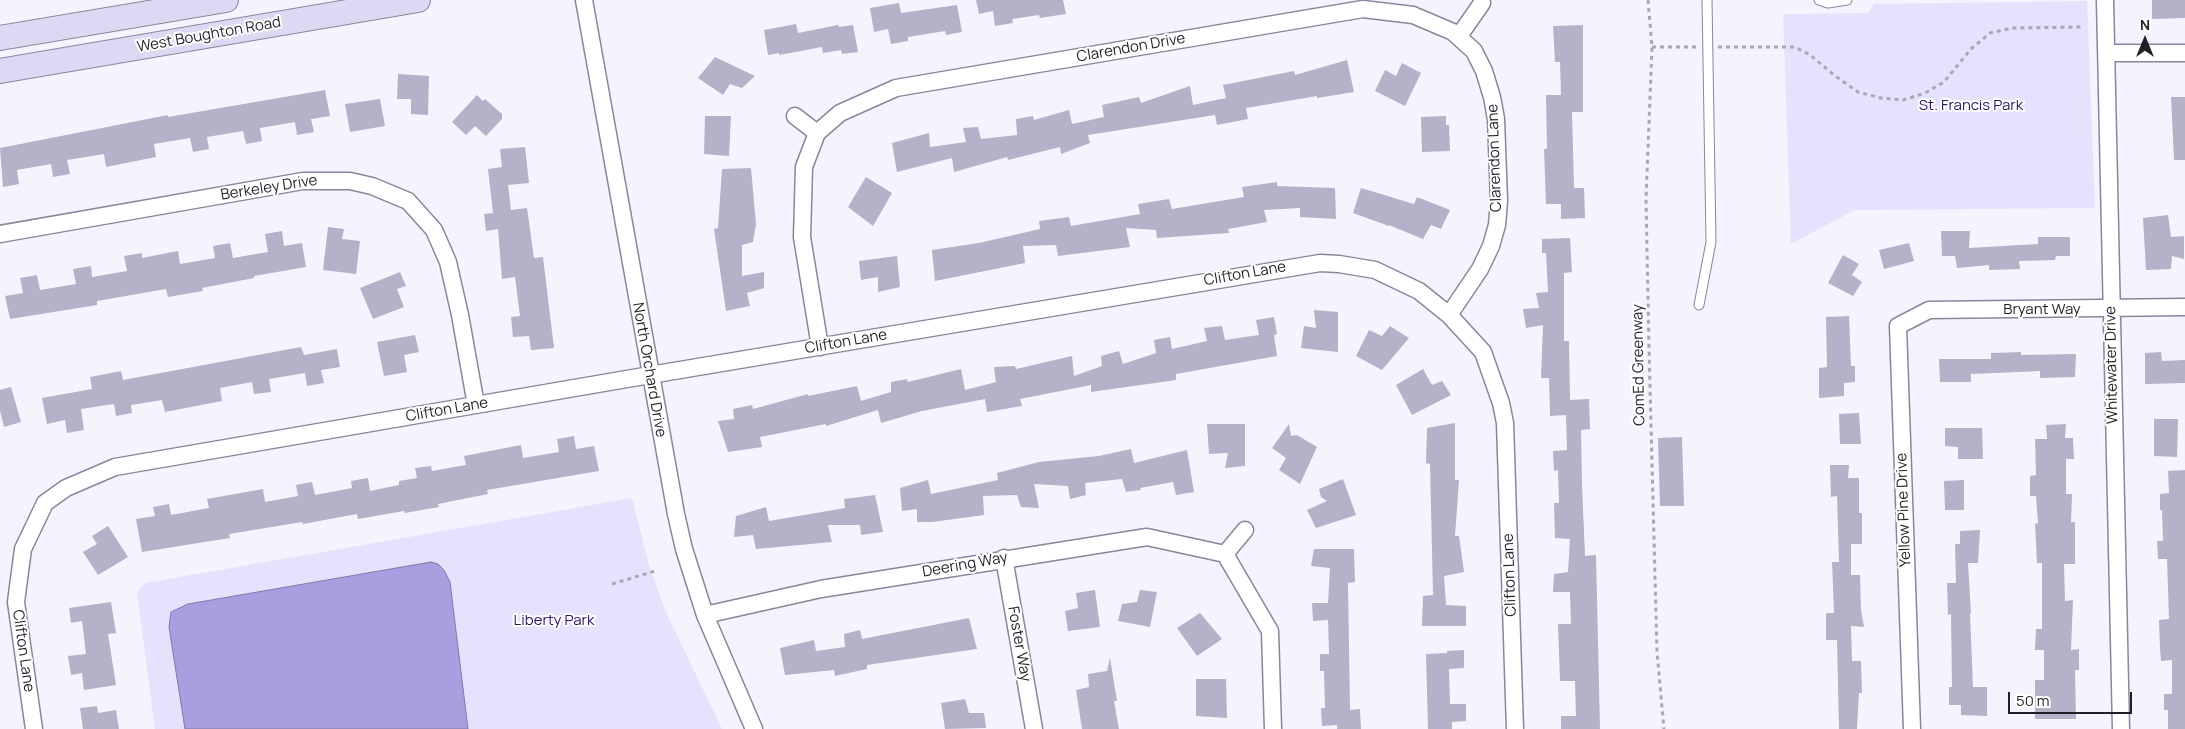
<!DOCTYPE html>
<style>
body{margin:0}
#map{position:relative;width:2185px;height:729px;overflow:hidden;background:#f5f4fe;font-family:Manrope,sans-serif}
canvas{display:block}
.north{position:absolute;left:2120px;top:15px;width:50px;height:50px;-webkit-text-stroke:4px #fff;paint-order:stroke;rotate:0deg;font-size:14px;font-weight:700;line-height:20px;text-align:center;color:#201f27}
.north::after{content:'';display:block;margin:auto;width:18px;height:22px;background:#201f27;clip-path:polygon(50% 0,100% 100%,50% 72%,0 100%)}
.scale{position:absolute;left:2008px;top:692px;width:124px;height:22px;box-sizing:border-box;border:2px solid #201f27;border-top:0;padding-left:6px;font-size:15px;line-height:18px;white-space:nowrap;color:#201f27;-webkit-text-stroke:4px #fff;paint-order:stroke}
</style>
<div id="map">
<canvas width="2185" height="729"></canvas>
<div class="north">N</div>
<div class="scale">50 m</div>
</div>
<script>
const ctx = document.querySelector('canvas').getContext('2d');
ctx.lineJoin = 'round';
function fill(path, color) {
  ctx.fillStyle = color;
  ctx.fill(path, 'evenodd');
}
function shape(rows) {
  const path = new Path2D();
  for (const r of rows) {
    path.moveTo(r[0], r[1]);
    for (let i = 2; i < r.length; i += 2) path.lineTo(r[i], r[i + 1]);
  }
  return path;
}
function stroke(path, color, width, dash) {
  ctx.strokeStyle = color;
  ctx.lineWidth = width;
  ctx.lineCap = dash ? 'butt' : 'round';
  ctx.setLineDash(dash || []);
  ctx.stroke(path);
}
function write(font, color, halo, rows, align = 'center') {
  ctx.font = font + ' Manrope,sans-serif';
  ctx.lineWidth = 4;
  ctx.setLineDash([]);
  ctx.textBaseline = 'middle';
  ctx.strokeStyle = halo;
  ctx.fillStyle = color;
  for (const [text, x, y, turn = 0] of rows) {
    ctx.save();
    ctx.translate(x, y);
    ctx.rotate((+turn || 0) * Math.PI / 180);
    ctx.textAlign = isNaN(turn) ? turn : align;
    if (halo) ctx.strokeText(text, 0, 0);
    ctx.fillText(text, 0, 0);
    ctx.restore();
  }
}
fill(shape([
 [2087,1,2095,208,1855,210,1791,244,1783,14,1868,13,1874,4],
 [632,498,650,568,665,610,722,729,155,729,137,592,145,583]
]), '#e5e2fe');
const water = shape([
 [431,562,438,564,444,570,450,582,468,729,185,729,169,627,171,612,188,604,431,562]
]);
fill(water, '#a99fe0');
stroke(water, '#8079a8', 1);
fill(shape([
 [976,0,1063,0,1066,14,1040,18,1039,15,1012,19,1013,23,995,26,993,11,979,14],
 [2152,0,2185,0,2185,18,2152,19],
 [899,3,901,13,957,5,962,32,946,35,945,31,908,37,908,41,891,44,888,29,874,32,870,8],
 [796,24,798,33,838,25,839,27,853,25,858,52,842,54,841,50,823,53,822,47,779,55,779,53,768,55,764,30],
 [1583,25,1583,112,1572,112,1574,188,1584,188,1585,218,1561,219,1561,204,1546,204,1544,149,1547,149,1546,95,1561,95,1560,62,1555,62,1553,26],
 [715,57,755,76,742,88,730,84,723,95,698,78],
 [1347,60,1354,92,1317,98,1317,96,1246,108,1248,119,1217,125,1215,115,1088,135,1090,143,1061,154,1060,147,1008,160,1007,157,954,172,952,158,897,172,892,143,929,133,930,147,966,142,963,128,978,127,981,139,1017,135,1016,119,1033,116,1034,120,1069,110,1072,124,1104,117,1102,105,1139,97,1141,103,1190,86,1193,105,1226,98,1223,85,1294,71,1295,75],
 [1402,63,1421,73,1405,106,1375,91,1385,70,1396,76],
 [398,74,429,76,428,115,411,114,411,99,397,99],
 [325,90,330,116,311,119,314,132,297,135,295,122,260,128,262,141,246,144,243,131,207,137,209,149,193,152,190,138,154,144,156,157,106,167,104,154,67,160,70,174,53,177,51,164,17,170,19,184,3,187,0,148,168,115,168,117],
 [477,95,483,101,485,99,502,114,502,119,486,136,475,126,466,135,452,122],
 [2171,97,2185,97,2185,160,2174,160],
 [380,99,385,126,350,132,345,104],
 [705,116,731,116,729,156,704,154],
 [1446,116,1446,125,1449,125,1450,151,1422,152,1421,117],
 [525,147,529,183,508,185,511,210,527,208,534,258,543,257,554,348,531,350,529,336,513,337,511,317,520,316,515,277,502,279,498,229,486,231,484,214,493,213,488,169,502,167,500,149],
 [751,168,756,224,753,242,742,245,742,276,764,272,764,288,747,293,750,306,726,311,714,229,718,228,722,169],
 [866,177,892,193,873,226,848,207],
 [1277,182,1277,186,1335,188,1336,219,1300,217,1300,208,1264,210,1267,222,1228,229,1229,233,1157,238,1156,230,1126,228,1130,247,1058,256,1056,245,1023,246,1025,263,935,281,932,250,979,243,1040,229,1039,221,1069,217,1071,226,1140,214,1138,204,1169,199,1172,209,1244,197,1242,187],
 [1361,188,1414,204,1417,197,1450,210,1441,229,1431,225,1423,239,1389,225,1389,226,1353,213],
 [2168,215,2171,237,2184,236,2184,259,2172,256,2171,269,2146,270,2143,218],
 [328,227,344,229,342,239,360,241,356,274,323,270],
 [282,231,284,246,302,243,306,267,254,276,254,278,202,288,203,291,168,297,166,289,97,301,97,305,10,319,5,296,23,293,20,278,37,275,40,290,76,284,73,269,91,266,92,277,127,271,124,256,142,253,142,258,178,251,180,264,215,258,213,246,230,243,233,258,268,252,265,234],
 [1941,231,1970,231,1969,248,2038,244,2038,237,2070,237,2070,256,2056,256,2055,260,2019,261,2020,269,1989,270,1989,265,1957,268,1955,256,1942,256],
 [1570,238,1572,272,1564,273,1564,341,1569,341,1570,400,1589,399,1590,429,1581,430,1582,484,1585,556,1596,555,1600,729,1561,729,1561,716,1576,716,1575,681,1560,681,1558,624,1571,624,1570,592,1553,592,1554,574,1568,572,1570,539,1555,538,1554,503,1559,503,1558,470,1554,471,1553,451,1567,450,1566,415,1550,416,1549,378,1541,378,1543,325,1526,328,1523,309,1539,308,1536,293,1548,292,1546,253,1542,253,1542,239],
 [1909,243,1914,261,1884,269,1879,250],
 [1843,255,1859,264,1852,275,1862,282,1853,296,1828,283],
 [897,256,900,287,878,292,878,277,861,280,859,261],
 [400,272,406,286,397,289,404,307,373,319,360,288],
 [1314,310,1338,312,1338,352,1301,348,1304,326,1316,328],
 [1849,316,1851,366,1855,366,1855,382,1844,383,1844,396,1819,398,1819,368,1827,367,1826,317],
 [1274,317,1277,334,1274,335,1277,356,1176,374,1176,380,1091,392,1091,385,1020,399,1022,406,987,412,985,399,922,411,881,423,878,410,826,426,826,424,760,437,762,447,728,452,718,421,734,419,733,409,752,405,753,409,808,394,808,396,857,386,861,401,891,392,891,382,907,379,908,382,961,369,965,390,996,382,994,367,1015,366,1016,369,1072,356,1074,376,1102,366,1101,356,1119,351,1123,364,1156,353,1154,340,1170,337,1172,349,1207,341,1204,328,1222,326,1225,340,1259,335,1256,320],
 [1390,326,1409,338,1382,370,1356,356,1369,330,1382,336],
 [415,335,419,352,404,355,407,372,384,376,377,342],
 [301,347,304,355,337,349,340,367,321,370,324,383,307,386,305,373,269,379,271,392,254,394,252,382,220,388,222,401,165,412,162,400,131,405,132,413,116,416,114,404,81,409,84,430,67,433,65,420,47,424,42,398,92,389,90,377,121,371,123,380],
 [2021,352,2021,355,2076,354,2075,377,2040,378,2040,371,1971,374,1971,382,1940,382,1939,359,1991,359,1991,353],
 [2161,352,2162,361,2185,360,2185,383,2145,384,2145,353],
 [1423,369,1432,385,1442,381,1451,395,1412,415,1396,385],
 [11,387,21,422,4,427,0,411,0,390],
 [1859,413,1861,444,1840,444,1839,414],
 [2154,419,2178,419,2177,457,2154,456],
 [1455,423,1455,480,1459,480,1455,536,1459,536,1464,572,1444,576,1446,605,1466,606,1466,626,1422,626,1423,596,1433,595,1430,464,1426,463,1427,428],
 [1207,424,1245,424,1245,466,1225,468,1228,453,1209,454],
 [1289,424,1291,436,1297,435,1317,447,1300,484,1279,470,1286,458,1272,448],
 [2066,424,2065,438,2073,438,2074,459,2066,459,2066,494,2072,494,2071,522,2075,522,2075,564,2064,564,2065,601,2073,600,2071,650,2079,649,2079,670,2075,670,2076,719,2035,719,2035,680,2044,680,2044,650,2035,650,2036,629,2042,629,2042,563,2037,563,2035,524,2038,523,2036,496,2030,496,2030,476,2036,475,2035,439,2047,439,2046,425],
 [1945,428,1982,428,1983,459,1958,459,1958,447,1945,446],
 [574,436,576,449,594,446,599,471,487,490,488,494,438,504,439,507,405,513,404,511,358,519,357,514,303,524,302,522,229,534,230,538,142,552,136,519,155,516,153,507,169,504,171,515,209,508,207,499,263,489,265,502,298,496,296,485,312,482,315,495,352,488,351,481,368,478,370,491,399,485,399,481,417,478,415,468,431,466,432,471,466,465,464,456,521,445,523,458,559,452,557,439],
 [1682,437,1684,506,1660,506,1658,438],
 [1131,449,1134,463,1187,450,1194,492,1176,495,1173,482,1140,488,1141,490,1126,492,1122,479,1085,483,1086,495,1070,499,1068,486,1034,484,1039,508,1021,507,1017,495,983,496,984,515,932,522,917,522,917,509,902,511,900,488,928,480,931,494,998,480,997,473,1039,462,1099,456],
 [1830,465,1849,465,1848,478,1859,478,1859,513,1862,513,1862,544,1851,544,1851,575,1860,575,1861,610,1864,627,1851,626,1852,661,1861,661,1862,693,1859,693,1857,729,1839,729,1837,640,1826,640,1826,613,1834,613,1832,562,1839,562,1837,496,1831,497],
 [2185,470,2185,729,2168,729,2168,710,2164,710,2164,694,2172,694,2172,660,2161,661,2160,648,2159,620,2169,619,2167,559,2158,559,2157,541,2163,541,2162,510,2160,510,2160,494,2169,493,2168,471],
 [1343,479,1356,515,1316,528,1307,510,1327,501,1321,497,1319,489],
 [1964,480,1964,510,1945,510,1944,481],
 [875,495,883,532,861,535,860,525,828,525,832,542,756,549,753,535,734,537,736,516,766,507,769,521,845,508,844,499],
 [108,526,128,557,98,575,83,552,97,544,92,536],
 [1980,530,1978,563,1968,563,1971,613,1970,613,1973,687,1987,687,1987,716,1961,715,1961,705,1949,705,1949,687,1952,687,1951,614,1948,615,1947,583,1956,583,1955,544,1960,544,1960,531],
 [1314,549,1354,549,1355,582,1348,583,1350,710,1360,709,1361,729,1337,729,1337,725,1322,726,1321,708,1325,708,1324,671,1320,671,1320,654,1329,654,1328,620,1313,621,1312,603,1328,603,1330,568,1311,566],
 [1095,590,1100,627,1068,631,1065,611,1078,608,1076,593],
 [1140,590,1157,592,1150,627,1118,621,1122,604,1137,602],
 [111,602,116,633,108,634,116,685,84,690,82,673,71,675,68,656,86,654,82,621,71,623,69,608],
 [1200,613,1222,639,1197,656,1177,628],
 [969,618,977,649,867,665,867,669,835,676,834,670,785,675,780,648,814,640,816,651,845,647,844,634,860,630,862,639],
 [1464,650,1464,668,1449,669,1450,704,1466,704,1466,721,1452,722,1452,729,1428,729,1426,654,1447,653,1447,651],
 [1110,658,1117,701,1114,701,1119,729,1082,729,1076,690,1089,687,1088,674,1107,671],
 [1196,679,1226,679,1227,718,1196,716],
 [965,699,969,713,984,713,986,728,945,729,941,703],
 [97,706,98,713,116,710,119,729,83,729,80,708]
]), '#b4b1c8');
const service = shape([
 [1819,0,1828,3,1847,0],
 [1699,305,1711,242,1707,0]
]);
const minor = shape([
 [584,0,676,514,684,549,705,615,754,729],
 [2105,0,2121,729],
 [1459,36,1482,3],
 [2107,53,2185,53],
 [795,116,817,133],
 [0,234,303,181,350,181,372,186,408,201,434,230,448,262,460,315,476,405],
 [820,347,802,237,804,167,817,133,840,113,896,88,1363,9,1413,15,1453,32,1474,51,1484,71,1492,97,1496,119,1499,201,1497,225,1491,246,1480,269,1449,315],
 [1225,554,1270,631,1273,729],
 [1225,554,1245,530],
 [1004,558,1034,729],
 [705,615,821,589,1147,537,1225,554],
 [34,729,16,602,23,549,45,503,66,488,115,467,650,375,1320,263,1339,264,1375,270,1419,291,1449,315,1483,352,1501,403,1505,423,1515,729],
 [1912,729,1898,326,1929,310,2185,307]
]);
const secondary = shape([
 [0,38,226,0],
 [0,71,418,0]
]);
stroke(service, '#89869c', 11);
stroke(minor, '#89869c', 19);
stroke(secondary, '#89869c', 26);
stroke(shape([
 [1648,0,1652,47,1646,199,1649,349,1657,652,1664,729],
 [1652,47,1697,47],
 [1718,47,1794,47,1809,54,1834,75,1858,92,1881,98,1903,100,1925,93,1944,82,1971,49,1990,33,2012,28,2084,27],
 [612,584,655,571]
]), '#a9a8b1', 3, [4, 4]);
stroke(service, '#fff', 9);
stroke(minor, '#fff', 16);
stroke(secondary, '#ddd9f2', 24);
write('15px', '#201f27', '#fff', [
 ["West Boughton Road",209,35,-10],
 ["Clarendon Drive",1131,48,-10],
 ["Clarendon Lane",1495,158,-92],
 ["Berkeley Drive",269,188,-9],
 ["Clifton Lane",1245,274,-10],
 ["Bryant Way",2042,310],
 ["Clifton Lane",846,342,-10],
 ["ComEd Greenway",1639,365,-91],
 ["Whitewater Drive",2112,365,-91],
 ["North Orchard Drive",649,370,80],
 ["Clifton Lane",447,410,-10],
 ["Yellow Pine Drive",1904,510,-92],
 ["Deering Way",965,565,-10],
 ["Clifton Lane",1510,575,-92],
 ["Foster Way",1019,644,80],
 ["Clifton Lane",23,651,82]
]);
write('15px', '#2d1560', '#fff', [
 ["St. Francis Park",1971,106],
 ["Liberty Park",554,621]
]);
</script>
